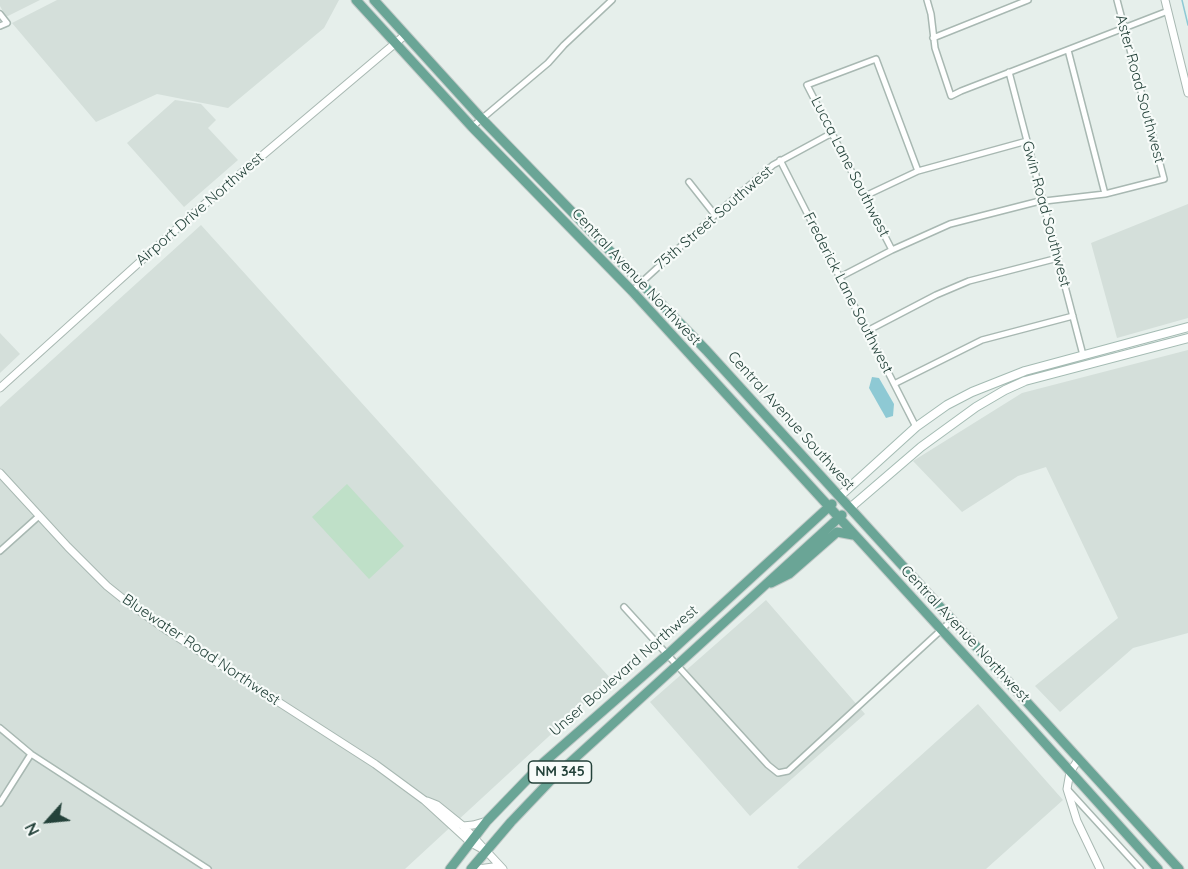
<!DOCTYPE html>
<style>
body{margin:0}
#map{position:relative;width:1188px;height:869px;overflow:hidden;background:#e6efeb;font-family:Quicksand,sans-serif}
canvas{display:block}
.north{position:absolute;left:18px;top:791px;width:60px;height:60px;-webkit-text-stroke:4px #f7fbf9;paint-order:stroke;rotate:243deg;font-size:16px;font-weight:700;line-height:24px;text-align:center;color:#24423a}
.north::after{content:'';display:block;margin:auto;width:21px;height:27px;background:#24423a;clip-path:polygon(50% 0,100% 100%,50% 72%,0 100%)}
</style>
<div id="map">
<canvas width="1188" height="869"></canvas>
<div class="north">N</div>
</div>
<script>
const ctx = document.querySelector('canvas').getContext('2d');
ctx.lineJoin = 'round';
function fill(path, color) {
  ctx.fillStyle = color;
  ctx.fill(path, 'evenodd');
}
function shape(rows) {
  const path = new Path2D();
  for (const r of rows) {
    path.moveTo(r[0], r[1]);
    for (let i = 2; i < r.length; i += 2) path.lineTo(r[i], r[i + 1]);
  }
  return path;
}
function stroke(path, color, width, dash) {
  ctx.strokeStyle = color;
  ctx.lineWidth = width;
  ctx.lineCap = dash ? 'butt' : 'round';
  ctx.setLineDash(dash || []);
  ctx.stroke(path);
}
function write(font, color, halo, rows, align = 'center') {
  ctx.font = font + ' Quicksand,sans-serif';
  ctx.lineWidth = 4.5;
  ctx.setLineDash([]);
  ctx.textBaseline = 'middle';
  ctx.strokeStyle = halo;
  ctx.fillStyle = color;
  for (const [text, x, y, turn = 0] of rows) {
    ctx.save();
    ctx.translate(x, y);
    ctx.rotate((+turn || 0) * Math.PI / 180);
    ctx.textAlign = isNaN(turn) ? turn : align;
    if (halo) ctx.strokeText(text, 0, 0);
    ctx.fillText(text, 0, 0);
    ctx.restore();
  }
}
fill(shape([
 [0,0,40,0,6,17,0,6],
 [57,0,339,0,324,28,228,108,157,94,96,122,12,23],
 [175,100,201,104,216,120,208,128,238,160,184,207,127,143],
 [1188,204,1188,318,1117,338,1091,243],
 [201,225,611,679,405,869,0,869,0,407],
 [0,333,20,354,0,373],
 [1188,350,1188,633,1133,648,1060,712,1035,686,1118,618,1046,467,1018,476,962,512,913,461,1022,393],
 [766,600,865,714,750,816,650,702],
 [978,704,1063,800,986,869,799,869,797,867]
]), '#d4dfda');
fill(shape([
 [347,484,404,546,369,579,312,517]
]), '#bfe0c8');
fill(shape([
 [872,377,879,378,894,404,893,416,886,418,869,388]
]), '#8ec9d4');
stroke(shape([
 [1182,0,1188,25]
]), '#8ec9d4', 1.5);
const minor = shape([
 [927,0,931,14,935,48,951,96,961,91,1168,11],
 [0,14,7,23,0,26],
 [933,38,1028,0],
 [1068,50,1105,194],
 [1009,72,1083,355],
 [472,127,548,63,564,45,612,0],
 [780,160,916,427],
 [689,182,715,215],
 [865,196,918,171,1027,141],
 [892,250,807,85,876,59,918,171],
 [840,277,892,250,950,224,1036,202,1105,194,1164,179,1117,0],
 [632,291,715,215,773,165,832,133],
 [867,331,936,295,969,281,1058,258],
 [894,384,982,340,1073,316],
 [0,551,39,516],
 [624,607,768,765,778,773,788,771,952,620],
 [0,728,31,754,208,869],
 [1068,790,1140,869],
 [0,803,31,754]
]);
const tertiary = shape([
 [1165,0,1188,93],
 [0,388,193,214,405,35],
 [0,473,68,547,107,586,127,602,168,631,375,764,424,800,471,843,486,851],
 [1078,760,1070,772,1067,789,1077,821,1100,869],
 [427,801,437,805,463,826,503,869],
 [463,826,473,825,487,821],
 [478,869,493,867,496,869]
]);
const secondary = shape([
 [840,496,916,427,947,405,972,392,1025,371,1188,327],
 [850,508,921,447,976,407,1005,390,1025,381,1188,338]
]);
const primary = shape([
 [356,0,472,127,632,291,1023,719,1158,869],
 [374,0,481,118,706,350,1179,869],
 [771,583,789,574,837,532,853,535],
 [450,869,487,821,543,763,668,654,832,504],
 [471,869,511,822,552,779,842,515]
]);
stroke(minor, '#a8b8b2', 8);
stroke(tertiary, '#a8b8b2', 9);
stroke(secondary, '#a4bbb3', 10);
stroke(primary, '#c2cac8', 11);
stroke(minor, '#fff', 5);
stroke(tertiary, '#fff', 7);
stroke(secondary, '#fff', 8);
stroke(primary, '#6aa596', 9);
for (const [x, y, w] of [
 [560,772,63]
]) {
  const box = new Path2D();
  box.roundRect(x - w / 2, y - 11, w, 22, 4.5);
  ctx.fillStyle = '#f7fbf9';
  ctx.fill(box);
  stroke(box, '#24423a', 1.5);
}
write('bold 14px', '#24423a', null, [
 ["NM 345",560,772]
]);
write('15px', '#24423a', '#f7fbf9', [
 ["Aster Road Southwest",1140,89,75],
 ["Lucca Lane Southwest",850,167,63],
 ["Airport Drive Northwest",200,209,-41],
 ["Gwin Road Southwest",1046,214,75],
 ["75th Street Southwest",714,218,-41],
 ["Central Avenue Northwest",636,277,47],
 ["Frederick Lane Southwest",848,293,63],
 ["Central Avenue Southwest",791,421,48],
 ["Central Avenue Northwest",965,634,47],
 ["Bluewater Road Northwest",201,650,34],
 ["Unser Boulevard Northwest",624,671,-41]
]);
</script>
